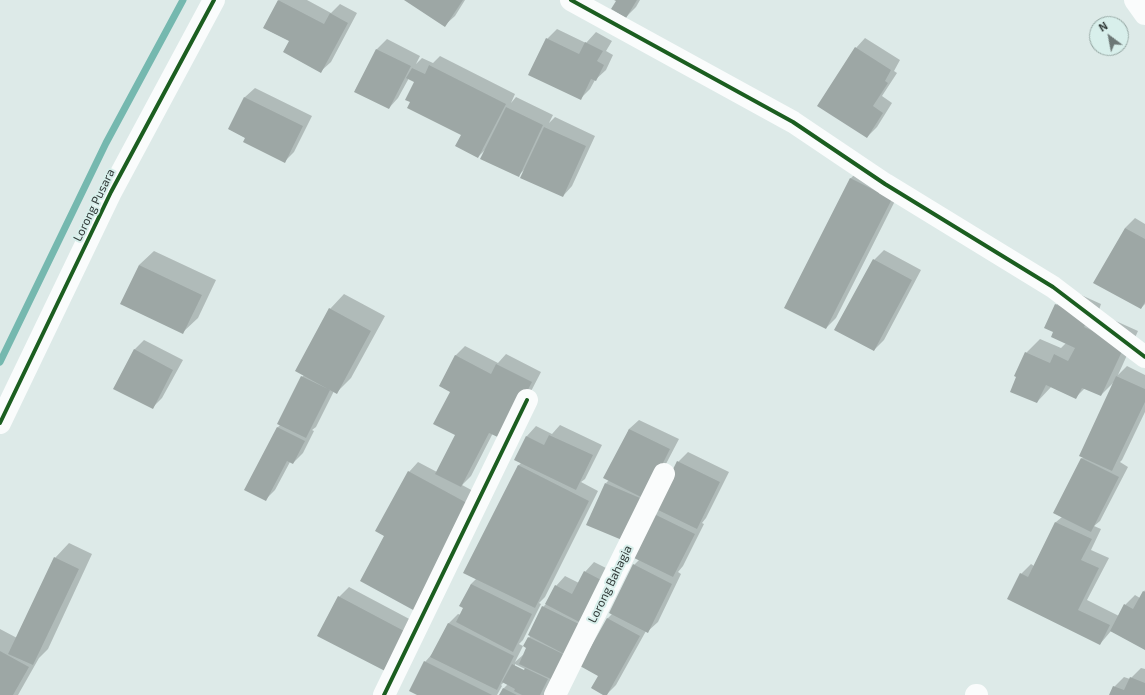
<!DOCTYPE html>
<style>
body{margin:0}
#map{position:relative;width:1145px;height:695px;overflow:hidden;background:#ddeae8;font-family:"Exo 2",sans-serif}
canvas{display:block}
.north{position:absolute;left:1089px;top:16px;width:40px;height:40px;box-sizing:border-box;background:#d8efeb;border:1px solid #95a7a3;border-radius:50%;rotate:328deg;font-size:11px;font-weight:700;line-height:16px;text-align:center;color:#313a38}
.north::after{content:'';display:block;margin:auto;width:14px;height:18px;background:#6d7876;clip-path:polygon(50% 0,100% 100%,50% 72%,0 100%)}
</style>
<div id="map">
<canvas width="1145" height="695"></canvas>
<div class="north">N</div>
</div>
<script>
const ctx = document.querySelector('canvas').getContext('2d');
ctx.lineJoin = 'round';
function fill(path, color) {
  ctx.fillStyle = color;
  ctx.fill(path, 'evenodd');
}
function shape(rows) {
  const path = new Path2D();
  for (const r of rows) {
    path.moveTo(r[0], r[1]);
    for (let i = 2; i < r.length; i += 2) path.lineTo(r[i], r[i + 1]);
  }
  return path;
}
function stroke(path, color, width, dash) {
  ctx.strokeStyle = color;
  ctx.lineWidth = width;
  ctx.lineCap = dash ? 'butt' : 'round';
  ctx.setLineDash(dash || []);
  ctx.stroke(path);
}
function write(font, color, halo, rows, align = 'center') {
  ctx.font = font + ' "Exo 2",sans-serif';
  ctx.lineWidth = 4;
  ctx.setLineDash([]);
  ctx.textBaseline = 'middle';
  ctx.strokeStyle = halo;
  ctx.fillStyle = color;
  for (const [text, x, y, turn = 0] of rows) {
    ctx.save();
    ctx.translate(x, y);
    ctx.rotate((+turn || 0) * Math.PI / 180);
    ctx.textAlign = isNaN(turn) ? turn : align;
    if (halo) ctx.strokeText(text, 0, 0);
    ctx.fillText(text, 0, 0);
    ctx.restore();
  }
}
fill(shape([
 [279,0,307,0,331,13,340,4,357,13,331,62,321,71,290,41,264,28],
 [406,0,465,0,455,16,445,25],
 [616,0,640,0,636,7,626,17],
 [557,29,586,43,596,32,612,41,606,51,613,55,606,70,595,80,590,89,580,99,547,39],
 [865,38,900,60,894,71,897,73,882,96,892,103,877,127,867,137,856,48],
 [387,39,420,56,416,64,422,58,433,63,440,56,515,94,511,103,516,97,553,115,549,123,555,117,595,136,572,186,563,196,526,168,518,176,486,149,478,157,462,135,415,82,409,78,398,98,389,108,355,91,377,49],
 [255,88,312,116,294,152,284,162,246,138,229,129,245,97],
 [860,169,901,189,836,318,826,328,850,179],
 [1135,218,1145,224,1145,304,1141,308,1125,228],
 [884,250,921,270,884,340,874,350,874,260],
 [154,251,216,280,198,318,183,332,139,265],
 [1070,290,1101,304,1098,313,1138,331,1118,375,1127,366,1145,375,1145,412,1122,460,1120,462,1128,467,1100,521,1094,526,1101,529,1091,550,1109,558,1087,600,1119,616,1125,605,1135,595,1140,598,1145,590,1145,649,1111,631,1100,644,1021,574,1031,564,1034,566,1056,522,1062,517,1054,513,1083,457,1114,382,1101,395,1085,388,1076,397,1052,386,1037,402,1026,353,1040,339,1061,348,1066,343,1054,332,1056,305],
 [344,294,385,316,351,378,337,392,334,391,316,427,312,430,314,431,303,453,293,463,290,462,275,490,265,500,246,489,278,427,281,424,302,377,304,375,330,309],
 [144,340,183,360,162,398,152,408,134,350],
 [465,346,498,363,506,354,541,372,512,428,493,433,471,476,462,485,477,493,454,535,385,536,409,472,418,462,437,472,457,435,451,391,455,356],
 [639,420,679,439,632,529,606,483,609,480,629,429],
 [560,425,602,445,585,479,581,482,598,491,545,597,539,603,541,604,523,640,519,644,523,646,515,662,523,655,524,656,529,638,543,607,547,603,556,586,565,576,579,583,585,572,594,562,614,572,544,694,546,695,501,695,504,688,508,684,504,682,501,685,502,686,497,695,420,695,425,662,433,653,448,624,458,614,461,615,471,584,477,578,518,466,522,462,515,459,527,436,536,426,552,434],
 [515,664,529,671,528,673,515,667],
 [688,452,729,472,706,518,702,523,704,524,683,566,678,572,681,574,658,622,648,631,646,631,616,685,606,695,600,675,607,619,612,614,634,565,640,559,632,556,678,462],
 [69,543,92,554,48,649,39,658,18,695,0,695,0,629,17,638,55,558],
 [349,587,415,622,395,660,339,597],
 [1141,668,1145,669,1145,695,1110,695,1114,687,1124,677,1130,679]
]), '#0003');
stroke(shape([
 [0,362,106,143,183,0]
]), '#75b8af', 7);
fill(shape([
 [278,0,324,24,330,13,348,23,321,73,283,52,289,41,263,28],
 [404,0,463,0,445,27],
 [614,0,637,0,626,18,611,9,616,1],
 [546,38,579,54,585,42,603,51,597,61,604,65,596,81,591,79,581,100,528,75],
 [855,47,891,70,885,81,888,83,873,106,883,113,867,138,817,106],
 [376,49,411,66,389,109,354,92],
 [429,65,506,104,478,158,455,146,461,135,407,108,410,102,405,100,414,82,406,78,412,68,425,74],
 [244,97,303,126,285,163,243,142,245,138,228,129],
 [506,107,543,125,519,177,480,159],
 [544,127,586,146,563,197,520,178],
 [850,178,892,199,826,329,784,308],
 [1125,228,1145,239,1145,302,1141,309,1093,283],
 [873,259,912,280,874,351,834,330],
 [139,265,202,295,183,334,120,304],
 [1055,304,1088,319,1084,327,1125,345,1101,396,1082,388,1076,399,1046,385,1037,403,1010,392,1016,377,1014,376,1025,352,1050,363,1054,354,1068,361,1075,348,1051,337,1053,332,1044,328],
 [329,308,371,331,337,394,295,371],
 [134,349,173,370,153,409,113,389],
 [455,355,491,374,496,364,532,382,502,439,489,433,461,487,435,474,455,435,433,424,450,392,439,386],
 [301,376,330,390,306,438,277,424],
 [1116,376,1145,389,1145,402,1112,471,1079,456],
 [277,427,305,441,293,464,287,461,266,501,244,490],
 [629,429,670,449,645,499,603,478],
 [549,435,593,455,576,490,514,460,526,436,544,445],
 [1081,458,1119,477,1091,532,1053,513],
 [677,461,720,482,697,529,654,508],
 [518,465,589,501,535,608,463,573],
 [408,471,467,503,415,611,360,581,384,536,375,531],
 [605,483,640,498,622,540,586,525],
 [652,513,695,534,673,577,630,556],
 [1055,522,1092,539,1081,560,1099,568,1078,610,1110,625,1100,645,1007,599,1020,573,1028,577],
 [54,557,79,569,33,665,8,654],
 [633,564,672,584,648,633,609,613],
 [584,571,605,582,583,624,545,604,555,585,572,594],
 [471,584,532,614,513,652,456,622,463,608,459,606],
 [1143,591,1145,592,1145,650,1110,631,1124,604,1133,609],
 [338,596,406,632,385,671,317,636],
 [542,606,583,626,568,656,528,635],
 [607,618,640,636,607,695,603,695,591,688,598,676,580,666],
 [448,623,514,656,497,690,430,657],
 [528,637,565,655,553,680,519,664,526,648,523,646],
 [0,651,29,667,13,695,0,695],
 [424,661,492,695,417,695,409,691],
 [512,664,524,670,525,668,548,679,540,695,522,695,514,691,515,689,502,682],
 [1130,677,1145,683,1145,695,1109,695,1113,686,1124,690],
 [503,688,517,695,499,695]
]), '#9da7a5');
stroke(shape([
 [571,0,793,122,885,184,1053,287,1145,357],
 [1135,0,1145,14],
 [0,423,111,192,214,0],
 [384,695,527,400],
 [555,695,664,474],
 [976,695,977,695]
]), '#fafcfc', 22);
stroke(shape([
 [571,0,793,122,885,184,1053,287,1145,357],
 [0,423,111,192,214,0],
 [384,695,527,400]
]), '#1b5e20', 4);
write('12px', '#313a38', '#d8efeb', [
 ["Lorong Pusara",94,205,-64],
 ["Lorong Bahagia",610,584,-64]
]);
</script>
